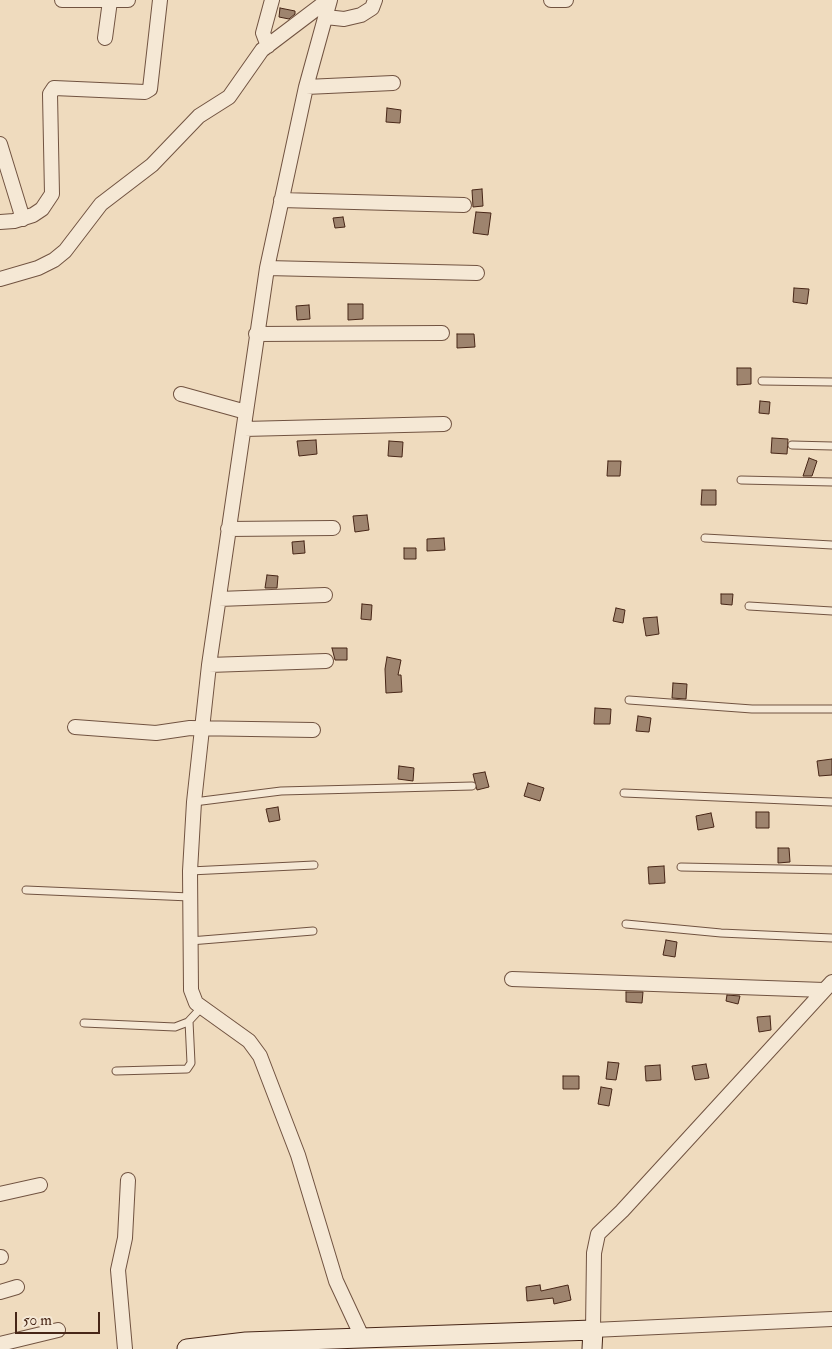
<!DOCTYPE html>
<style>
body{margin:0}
#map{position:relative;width:832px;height:1349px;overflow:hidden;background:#efdbbe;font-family:"IM FELL Double Pica",serif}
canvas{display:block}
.scale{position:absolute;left:15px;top:1312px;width:85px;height:22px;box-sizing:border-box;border:2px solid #472617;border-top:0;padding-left:6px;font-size:15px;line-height:18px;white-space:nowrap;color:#472617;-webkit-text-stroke:4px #f5e8d5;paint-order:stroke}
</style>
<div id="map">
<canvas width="832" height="1349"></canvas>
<div class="scale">50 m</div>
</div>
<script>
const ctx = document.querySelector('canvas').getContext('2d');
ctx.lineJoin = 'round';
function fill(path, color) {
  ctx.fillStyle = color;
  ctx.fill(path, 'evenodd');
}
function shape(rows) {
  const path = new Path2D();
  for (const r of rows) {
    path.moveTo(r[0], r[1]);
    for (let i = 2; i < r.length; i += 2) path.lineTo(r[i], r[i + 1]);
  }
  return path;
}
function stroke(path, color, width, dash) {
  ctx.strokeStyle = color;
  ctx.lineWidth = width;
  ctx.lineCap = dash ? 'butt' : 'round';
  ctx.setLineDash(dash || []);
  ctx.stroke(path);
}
const building = shape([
 [280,8,295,11,295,14,289,19,279,17,280,8],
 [387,108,401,110,400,123,386,122,387,108],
 [482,189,483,206,473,207,472,190,482,189],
 [476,212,491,213,488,235,473,233,476,212],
 [343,217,345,227,335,228,333,218,343,217],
 [794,288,809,289,807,304,793,302,794,288],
 [348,304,363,304,363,319,348,320,348,304],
 [309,305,310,319,297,320,296,306,309,305],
 [457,334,474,334,475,347,457,348,457,334],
 [737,368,751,368,751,384,737,385,737,368],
 [760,401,770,402,769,414,759,413,760,401],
 [772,438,788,439,787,454,771,453,772,438],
 [316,440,317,454,299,456,297,441,316,440],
 [389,441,403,442,402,457,388,456,389,441],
 [809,458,817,461,812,476,803,476,809,458],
 [608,461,621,461,620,476,607,476,608,461],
 [702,490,716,490,716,505,701,505,702,490],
 [367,515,369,530,355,532,353,516,367,515],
 [444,538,445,550,427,551,427,539,444,538],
 [304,541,305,553,293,554,292,542,304,541],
 [404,548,416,548,416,559,404,559,404,548],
 [267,575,278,576,277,588,265,588,267,575],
 [721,594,733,594,732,605,721,604,721,594],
 [362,604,372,605,371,620,361,619,362,604],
 [616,608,625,610,623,623,613,621,616,608],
 [657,617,659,634,646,636,643,618,657,617],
 [332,648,347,648,347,660,335,660,332,648],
 [387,657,401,660,398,675,401,675,402,692,386,693,385,669,387,657],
 [673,683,687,684,686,699,672,698,673,683],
 [595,708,611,709,610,724,594,724,595,708],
 [638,716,651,718,649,732,636,731,638,716],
 [832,759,832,775,819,776,817,761,832,759],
 [399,766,414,768,413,781,398,779,399,766],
 [485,772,489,787,477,790,473,774,485,772],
 [528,783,544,788,540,801,524,796,528,783],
 [278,807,280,820,269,822,266,809,278,807],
 [756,812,769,812,769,828,756,828,756,812],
 [711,813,714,827,698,830,696,816,711,813],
 [778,848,789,848,790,862,778,863,778,848],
 [664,866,665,883,649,884,648,867,664,866],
 [666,940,677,942,675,957,663,955,666,940],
 [626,992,643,992,642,1003,626,1002,626,992],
 [727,995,740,996,738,1004,726,1001,727,995],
 [770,1016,771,1030,759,1032,757,1017,770,1016],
 [608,1062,619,1063,616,1080,606,1079,608,1062],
 [706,1064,709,1078,695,1080,692,1066,706,1064],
 [660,1065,661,1080,646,1081,645,1066,660,1065],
 [563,1076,579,1076,579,1089,563,1089,563,1076],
 [601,1087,612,1089,609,1106,598,1104,601,1087],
 [540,1285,541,1291,568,1285,571,1300,554,1304,553,1298,527,1301,526,1287,540,1285]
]);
fill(building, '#9e846e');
stroke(building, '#472617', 1);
const lane = shape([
 [762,381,832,382],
 [792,445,832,446],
 [741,480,832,482],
 [705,538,832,545],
 [749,606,832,611],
 [629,700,752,709,832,709],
 [624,793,832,802],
 [194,802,281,791,472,786],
 [681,867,832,870],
 [190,871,314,865],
 [26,890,190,897],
 [626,924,721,933,832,938],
 [190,941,313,931],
 [84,1023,175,1027,188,1022,201,1008],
 [116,1071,187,1069,191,1063,189,1021]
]);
const street = shape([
 [62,0,128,0],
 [330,0,306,87,267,268,209,665,194,802,190,871,191,990,196,1003,249,1041,260,1056,298,1155,336,1281,363,1339],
 [551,0,566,0],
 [326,17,344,19,361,15,372,8,375,0],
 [105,38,110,1],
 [268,46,263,33,272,0],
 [306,87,393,83],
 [0,144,23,219],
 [281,200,464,205],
 [0,222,14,221,33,215,42,209,52,194,50,94,54,88,145,92,150,89,160,0],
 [267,268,477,273],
 [0,279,38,268,54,260,65,251,101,204,152,165,199,116,229,97,262,50,328,0],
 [256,334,442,333],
 [181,394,246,412],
 [244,429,444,424],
 [228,529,333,528],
 [219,599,325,595],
 [209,665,326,661],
 [75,727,156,733,190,728,313,730],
 [512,979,824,990],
 [832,982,622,1211,598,1234,594,1253,593,1330,832,1319],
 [0,1194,40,1185],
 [0,1257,1,1257],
 [0,1292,17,1287],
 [0,1344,58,1330],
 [125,1349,118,1270,125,1238,128,1180]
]);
const secondary = shape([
 [187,1349,246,1342,593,1330,592,1349]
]);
stroke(lane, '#715341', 9);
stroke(street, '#715341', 16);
stroke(secondary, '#472617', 21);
stroke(lane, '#f5e8d5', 7);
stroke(street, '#f5e8d5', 14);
stroke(secondary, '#f5e8d5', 19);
</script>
